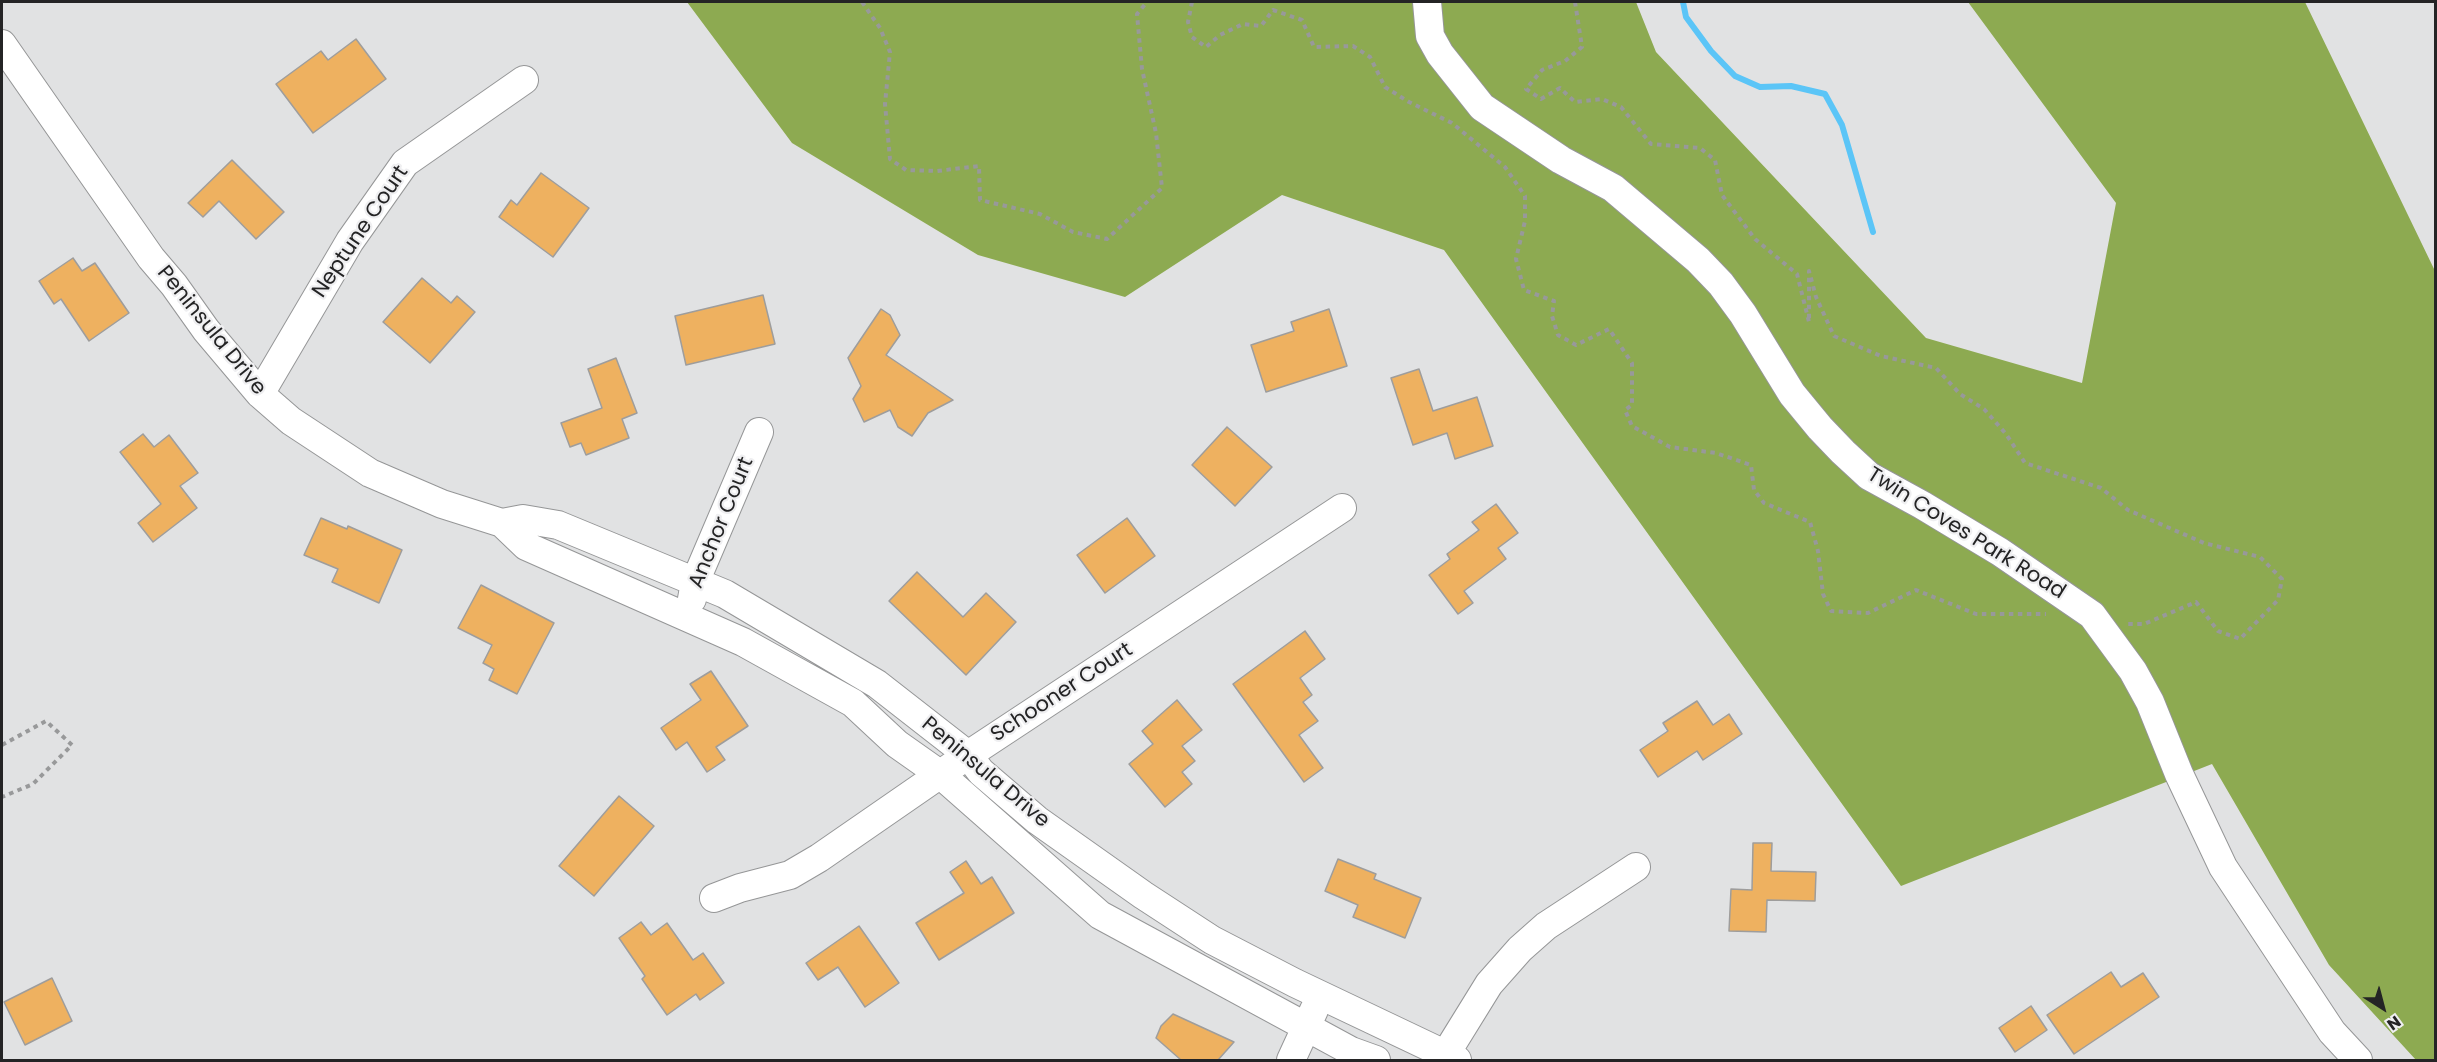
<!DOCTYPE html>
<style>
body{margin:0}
#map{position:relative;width:2437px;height:1062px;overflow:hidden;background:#e1e2e3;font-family:Poppins,sans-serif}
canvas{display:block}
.frame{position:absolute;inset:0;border:3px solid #242425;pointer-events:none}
.north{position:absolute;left:2353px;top:978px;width:60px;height:60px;-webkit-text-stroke:4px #efeff1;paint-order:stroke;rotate:144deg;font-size:16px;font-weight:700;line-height:24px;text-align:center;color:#242425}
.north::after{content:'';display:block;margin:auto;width:21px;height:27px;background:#242425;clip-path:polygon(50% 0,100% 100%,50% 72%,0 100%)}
</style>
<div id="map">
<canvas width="2437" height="1062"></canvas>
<div class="frame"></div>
<div class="north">N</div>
</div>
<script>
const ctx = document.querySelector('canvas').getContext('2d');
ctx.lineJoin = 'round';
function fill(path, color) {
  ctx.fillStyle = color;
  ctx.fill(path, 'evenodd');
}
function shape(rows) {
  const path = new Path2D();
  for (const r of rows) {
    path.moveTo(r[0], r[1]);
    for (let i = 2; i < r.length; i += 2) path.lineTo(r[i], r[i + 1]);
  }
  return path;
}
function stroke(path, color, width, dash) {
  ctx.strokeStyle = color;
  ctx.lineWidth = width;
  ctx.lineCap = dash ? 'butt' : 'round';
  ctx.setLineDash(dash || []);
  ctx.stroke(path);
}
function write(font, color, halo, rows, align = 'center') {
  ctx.font = font + ' Poppins,sans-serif';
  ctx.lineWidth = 4.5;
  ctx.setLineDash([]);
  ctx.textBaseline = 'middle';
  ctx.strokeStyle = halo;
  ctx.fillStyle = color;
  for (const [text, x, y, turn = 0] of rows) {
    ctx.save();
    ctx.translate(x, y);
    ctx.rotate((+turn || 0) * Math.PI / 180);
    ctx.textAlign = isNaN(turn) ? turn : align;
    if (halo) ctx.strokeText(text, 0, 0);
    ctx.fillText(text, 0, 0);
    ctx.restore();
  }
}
fill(shape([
 [687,2,1636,2,1656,52,1926,338,2082,383,2116,203,1968,2,2305,2,2435,271,2435,1060,2416,1060,2329,965,2212,764,1901,886,1444,250,1282,195,1125,297,978,255,792,143]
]), '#8daa51');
stroke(shape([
 [1683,2,1686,17,1711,51,1735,76,1760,87,1791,86,1825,94,1842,125,1873,232]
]), '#5bc5f7', 6);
const building = shape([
 [356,39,386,79,313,133,276,84,321,51,328,60,356,39],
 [232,160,284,212,256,239,219,201,203,217,188,203,232,160],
 [541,173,589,208,553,257,499,217,511,200,517,205,541,173],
 [73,258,82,271,95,263,129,313,89,341,61,299,54,304,39,281,73,258],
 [422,278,451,303,457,296,475,312,430,363,383,322,422,278],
 [763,295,775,344,686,365,675,316,763,295],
 [881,309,890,315,900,335,886,355,953,400,928,413,912,436,898,427,890,410,864,422,853,399,861,386,848,358,881,309],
 [1329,309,1347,366,1266,392,1251,345,1294,331,1291,322,1329,309],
 [616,358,637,413,622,419,629,438,586,455,581,443,570,447,561,423,602,408,588,369,616,358],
 [1419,369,1433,411,1477,397,1493,446,1455,459,1447,433,1413,445,1391,378,1419,369],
 [1227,427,1272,467,1235,506,1192,465,1227,427],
 [143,434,154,447,169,435,198,473,180,486,197,508,153,542,138,523,161,504,120,452,143,434],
 [1496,504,1518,533,1498,548,1506,559,1464,591,1473,603,1458,614,1429,575,1450,559,1447,554,1479,530,1472,522,1496,504],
 [321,518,347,529,348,526,402,550,379,603,332,582,338,569,304,555,321,518],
 [1127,518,1155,556,1105,593,1077,555,1127,518],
 [917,572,963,617,986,593,1016,622,966,675,889,601,917,572],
 [481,585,554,623,517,694,489,680,494,669,483,663,492,645,458,628,481,585],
 [1305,631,1325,659,1300,678,1312,695,1303,702,1318,721,1299,735,1323,768,1304,782,1233,684,1305,631],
 [711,671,748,726,716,747,725,760,707,772,687,742,676,750,661,728,701,700,690,684,711,671],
 [1177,700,1202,730,1182,746,1195,761,1182,772,1192,784,1165,807,1129,764,1153,744,1142,731,1177,700],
 [1697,701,1713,725,1729,714,1742,734,1703,760,1697,751,1658,777,1640,750,1668,731,1663,723,1697,701],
 [619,796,654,826,594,896,559,866,619,796],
 [1753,843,1772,843,1771,871,1816,872,1815,901,1767,900,1766,932,1729,931,1731,889,1752,890,1753,843],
 [1338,859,1376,874,1374,879,1421,898,1405,938,1353,917,1358,905,1325,891,1338,859],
 [966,861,981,884,992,877,1014,913,939,960,916,923,964,893,950,872,966,861],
 [641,922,651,935,667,923,693,960,703,953,724,983,700,1000,696,994,667,1015,642,979,645,976,619,938,641,922],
 [859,926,899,983,865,1007,838,967,818,980,806,963,859,926],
 [2111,972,2121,987,2143,973,2159,997,2074,1054,2047,1015,2111,972],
 [52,978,72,1021,25,1045,4,1002,52,978],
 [2031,1006,2047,1030,2015,1052,1999,1028,2031,1006],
 [1173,1014,1234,1042,1218,1060,1181,1060,1156,1038,1161,1026,1173,1014]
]);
fill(building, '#eeb160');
stroke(building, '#9e9d9c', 1.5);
const minor = shape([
 [1427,2,1430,36,1440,54,1482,107,1561,160,1613,188,1698,260,1721,284,1743,314,1792,394,1820,428,1843,452,1869,476,1922,505,2000,552,2092,615,2133,671,2150,702,2179,774,2223,867,2332,1032,2358,1060],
 [2,44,151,258,174,285,206,330,260,394,291,421,370,473,442,504,502,523,526,546,743,642,853,703,897,744,941,775,1100,915,1351,1051,1376,1060],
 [260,394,350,241,405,163,524,80],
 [502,523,523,519,558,525,725,594,877,684,968,755,981,772,1037,820,1143,895,1212,940,1295,983,1457,1060],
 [692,599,695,582,759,432],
 [714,898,740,888,790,875,819,858,968,755,1342,508],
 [1291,1060,1314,1010],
 [1442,1060,1489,984,1520,949,1546,926,1636,867]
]);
stroke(minor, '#959697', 30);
stroke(shape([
 [862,2,880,28,890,52,885,104,890,159,906,170,937,171,979,166,980,200,1040,214,1073,232,1107,239,1162,188,1156,133,1142,69,1137,14,1147,2],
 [1192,2,1188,22,1192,37,1206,47,1220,35,1243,24,1261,26,1273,10,1302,20,1314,47,1353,46,1370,57,1385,87,1409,102,1452,123,1505,167,1525,196,1525,221,1516,259,1524,290,1554,301,1552,316,1558,335,1576,345,1609,329,1632,363,1632,405,1625,410,1632,426,1670,447,1716,453,1751,465,1754,490,1764,503,1810,522,1818,551,1823,594,1831,611,1868,613,1916,590,1976,614,2046,614],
 [1575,2,1582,47,1565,61,1542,70,1526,89,1541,99,1560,88,1575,102,1602,99,1621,107,1651,144,1700,148,1715,160,1722,195,1755,239,1797,274,1809,322,1809,271,1816,297,1834,336,1881,356,1936,368,1960,394,1984,409,2006,434,2025,463,2101,488,2128,510,2204,543,2260,557,2282,579,2278,600,2240,639,2218,631,2196,602,2144,624,2128,624],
 [2,745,46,721,72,745,33,784,2,797]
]), '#98999a', 4, [4.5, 4.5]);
stroke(minor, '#fff', 28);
write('21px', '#242425', '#efeff1', [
 ["Neptune Court",361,232,-56],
 ["Peninsula Drive",211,331,51],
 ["Anchor Court",722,523,-68],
 ["Twin Coves Park Road",1966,534,32],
 ["Schooner Court",1062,693,-33],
 ["Peninsula Drive",985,773,40]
]);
</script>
